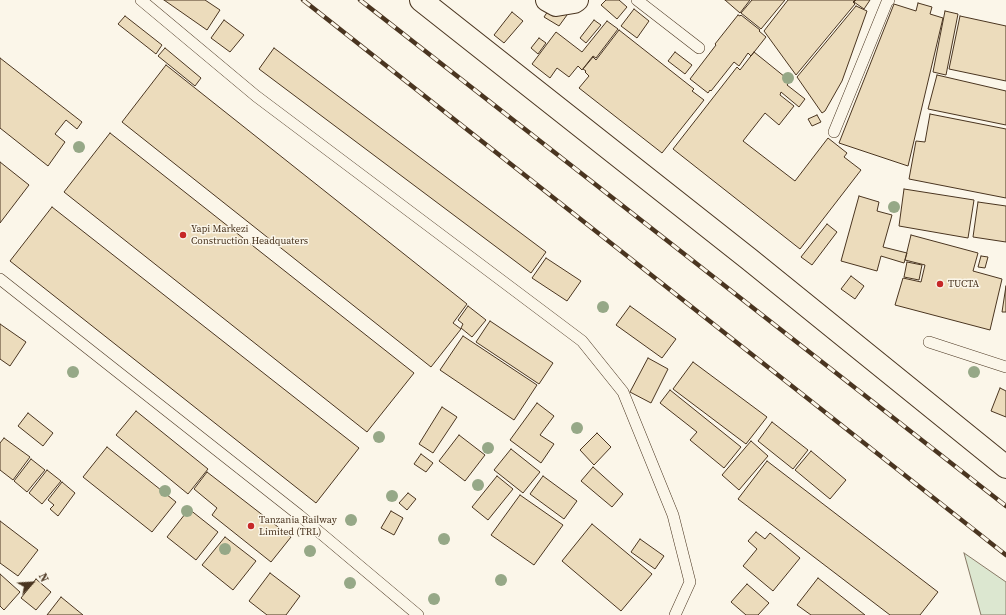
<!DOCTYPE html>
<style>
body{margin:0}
#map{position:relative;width:1006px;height:615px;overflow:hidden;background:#fbf6e9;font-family:"Source Serif 4",serif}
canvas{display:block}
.north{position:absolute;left:12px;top:563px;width:40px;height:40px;-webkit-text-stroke:3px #fbf6e9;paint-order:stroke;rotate:65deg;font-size:11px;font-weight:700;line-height:16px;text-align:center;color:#4a3520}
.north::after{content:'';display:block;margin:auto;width:14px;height:18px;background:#4a3520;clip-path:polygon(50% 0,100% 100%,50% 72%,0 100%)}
</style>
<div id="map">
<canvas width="1006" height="615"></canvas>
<div class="north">N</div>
</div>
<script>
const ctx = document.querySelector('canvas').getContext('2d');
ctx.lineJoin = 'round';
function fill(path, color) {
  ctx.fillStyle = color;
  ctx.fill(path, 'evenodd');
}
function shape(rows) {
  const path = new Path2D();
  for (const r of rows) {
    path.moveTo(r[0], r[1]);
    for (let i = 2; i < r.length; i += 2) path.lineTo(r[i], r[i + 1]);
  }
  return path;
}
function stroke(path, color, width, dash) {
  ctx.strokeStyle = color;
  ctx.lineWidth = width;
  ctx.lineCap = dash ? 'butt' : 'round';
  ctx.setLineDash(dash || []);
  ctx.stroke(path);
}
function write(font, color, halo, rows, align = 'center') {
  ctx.font = font + ' "Source Serif 4",serif';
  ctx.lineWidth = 3;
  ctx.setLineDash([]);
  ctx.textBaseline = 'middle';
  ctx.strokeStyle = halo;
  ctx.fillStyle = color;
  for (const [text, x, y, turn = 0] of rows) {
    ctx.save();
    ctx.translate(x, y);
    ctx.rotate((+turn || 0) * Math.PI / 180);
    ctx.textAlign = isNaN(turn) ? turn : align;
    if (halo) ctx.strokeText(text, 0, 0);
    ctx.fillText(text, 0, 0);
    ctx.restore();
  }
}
const green = shape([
 [964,553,1006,582,1006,615,981,615,964,553]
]);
fill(green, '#dce7d0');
stroke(green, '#887966', 1);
const building = shape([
 [164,0,205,0,220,10,207,30,164,0],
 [606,0,619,0,627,7,617,19,601,5,606,0],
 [725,0,750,0,740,13,725,0],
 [752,0,785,0,761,29,741,13,752,0],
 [788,0,855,0,853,2,855,4,796,75,764,31,788,0],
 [856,0,870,0,864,9,854,2,856,0],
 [918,3,932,7,930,14,943,18,908,166,839,143,894,4,916,11,918,3],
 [552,5,567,15,559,26,544,17,552,5],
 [856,6,867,11,842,81,825,111,822,113,797,77,856,6],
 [634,9,649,21,637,38,621,26,634,9],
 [945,11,958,14,946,75,933,72,945,11],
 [512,12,523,21,504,43,494,35,512,12],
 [738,15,740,16,741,15,760,30,759,31,766,37,751,56,748,53,739,66,734,62,711,91,710,90,708,93,690,79,716,45,715,44,738,15],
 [125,16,162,45,156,54,118,24,125,16],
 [960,16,1006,26,1006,81,949,69,960,16],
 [224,20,244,35,230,52,211,38,224,20],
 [594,20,601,25,586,43,580,38,594,20],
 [607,21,618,29,596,58,593,56,582,70,578,66,569,77,557,68,550,78,532,64,556,32,582,52,607,21],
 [619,30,694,89,692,91,704,100,662,153,579,88,589,76,585,72,586,71,583,69,593,57,596,60,619,30],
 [539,38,546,43,538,54,531,48,539,38],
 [165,48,201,78,195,86,158,56,165,48],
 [274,48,546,252,531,273,259,69,274,48],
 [675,52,692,65,685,74,668,61,675,52],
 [754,52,790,81,787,85,805,99,799,107,781,92,780,95,794,106,779,125,765,113,743,141,795,181,828,138,847,153,844,157,861,170,800,249,673,149,737,67,740,70,754,52],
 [0,58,82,122,77,129,66,120,55,134,65,142,48,166,0,128,0,58],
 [166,65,467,304,453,323,461,329,431,367,122,122,166,65],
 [937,75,1006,91,1006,125,928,109,937,75],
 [930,114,1006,129,1006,198,909,179,916,141,925,142,930,114],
 [817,115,821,122,812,126,808,119,817,115],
 [110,133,414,373,367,432,64,192,110,133],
 [0,162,29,185,0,223,0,162],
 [904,189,974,200,968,238,899,226,904,189],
 [859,196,879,202,877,211,892,215,883,247,907,253,904,263,881,256,877,271,841,261,859,196],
 [978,202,1006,206,1006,242,973,237,978,202],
 [52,207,359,448,316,503,10,261,52,207],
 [827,224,837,232,812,265,801,257,827,224],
 [911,235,978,253,973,271,1002,279,990,330,895,305,903,278,921,282,925,265,905,260,911,235],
 [981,256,988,257,985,268,978,267,981,256],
 [546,258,581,281,567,301,532,278,546,258],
 [907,262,922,265,919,280,904,277,907,262],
 [851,276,864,286,855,299,841,289,851,276],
 [1006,286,1006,312,1002,312,1006,286],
 [468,306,486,320,472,337,461,328,463,324,458,320,468,306],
 [630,306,676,339,662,358,616,325,630,306],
 [490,321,553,363,539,384,476,342,490,321],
 [0,324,26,342,10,366,0,359,0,324],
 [463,336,537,385,514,420,440,370,463,336],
 [648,358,668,369,651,403,630,392,648,358],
 [693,362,767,417,746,444,673,389,693,362],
 [1000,388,1006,391,1006,417,991,411,1000,388],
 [670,390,741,447,724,468,690,440,697,432,660,403,670,390],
 [537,403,554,416,540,435,554,444,541,463,510,440,537,403],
 [442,407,457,417,433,453,419,444,442,407],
 [136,411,208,469,188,494,116,435,136,411],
 [28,413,53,433,43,446,18,426,28,413],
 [772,422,808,450,793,469,758,441,772,422],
 [597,433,611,447,594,465,580,450,597,433],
 [459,435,485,455,465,481,439,461,459,435],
 [4,438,30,457,13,480,0,470,0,443,4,438],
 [751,441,768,456,739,490,722,475,751,441],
 [107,447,176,502,152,532,83,477,107,447],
 [511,449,540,472,523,493,494,470,511,449],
 [811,451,846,480,830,499,795,470,811,451],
 [421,454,433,463,426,472,414,464,421,454],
 [31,459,45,470,27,492,14,481,31,459],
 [767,461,938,592,920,615,890,615,738,499,767,461],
 [593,467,623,494,612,507,581,481,593,467],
 [47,470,61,481,42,504,29,493,47,470],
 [207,472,291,537,271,562,212,515,217,508,194,489,207,472],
 [497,476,513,489,488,520,472,507,497,476],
 [543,476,577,501,564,519,530,494,543,476],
 [62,482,75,493,58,516,50,509,54,505,48,500,62,482],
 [408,493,416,499,407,510,399,503,408,493],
 [520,495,563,525,534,565,491,535,520,495],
 [189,509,218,532,196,560,167,537,189,509],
 [391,511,403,518,394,535,381,528,391,511],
 [0,521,38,550,18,576,0,563,0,521],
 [592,524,652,574,621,611,562,561,592,524],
 [756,532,765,539,770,533,800,558,773,591,743,566,757,549,748,541,756,532],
 [225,537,256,561,233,590,202,565,225,537],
 [640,539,664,556,655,569,631,552,640,539],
 [270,573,300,596,286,615,267,615,249,601,270,573],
 [0,574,20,592,4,610,0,606,0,574],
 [818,578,865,615,811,615,797,605,818,578],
 [36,579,51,592,36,610,21,598,36,579],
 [747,584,769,603,758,615,746,615,731,602,747,584],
 [61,597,83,615,47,615,61,597]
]);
fill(building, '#ecdcbc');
stroke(building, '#4a3520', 1);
const service = shape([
 [141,0,256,96,582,341,623,392,673,515,690,582,675,615],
 [637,0,699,48],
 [834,132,887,2,889,0],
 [0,279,299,515,418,615],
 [929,342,1006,367]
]);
const minor = shape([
 [421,0,749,259,1006,467],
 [547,0,556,5,574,2,577,0]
]);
stroke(service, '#4a3520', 12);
stroke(minor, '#4a3520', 24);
stroke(service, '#fbf6e9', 11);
stroke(minor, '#fbf6e9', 22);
const rail = shape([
 [303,0,1006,555],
 [360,0,1006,506]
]);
stroke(rail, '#4a3520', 4.5);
stroke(rail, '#fbf6e9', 3, [9]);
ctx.fillStyle = '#96a887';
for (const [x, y] of [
 [788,78],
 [79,147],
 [894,207],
 [603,307],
 [73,372],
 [974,372],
 [577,428],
 [379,437],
 [488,448],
 [478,485],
 [165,491],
 [392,496],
 [187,511],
 [351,520],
 [444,539],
 [225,549],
 [310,551],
 [501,580],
 [350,583],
 [434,599]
]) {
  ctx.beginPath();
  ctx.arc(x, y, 6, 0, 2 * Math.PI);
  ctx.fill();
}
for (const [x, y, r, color] of [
 [183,235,4,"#c62828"],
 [940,284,4,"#c62828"],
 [251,526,4,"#c62828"]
]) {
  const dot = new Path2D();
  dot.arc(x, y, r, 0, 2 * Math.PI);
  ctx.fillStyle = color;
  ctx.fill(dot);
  stroke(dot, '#fbf6e9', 1.5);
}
write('10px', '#4a3520', '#fbf6e9', [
 ["Yapi Markezi",191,229],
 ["Construction Headquaters",191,241],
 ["TUCTA",948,284],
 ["Tanzania Railway",259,520],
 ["Limited (TRL)",259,532]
], 'left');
</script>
